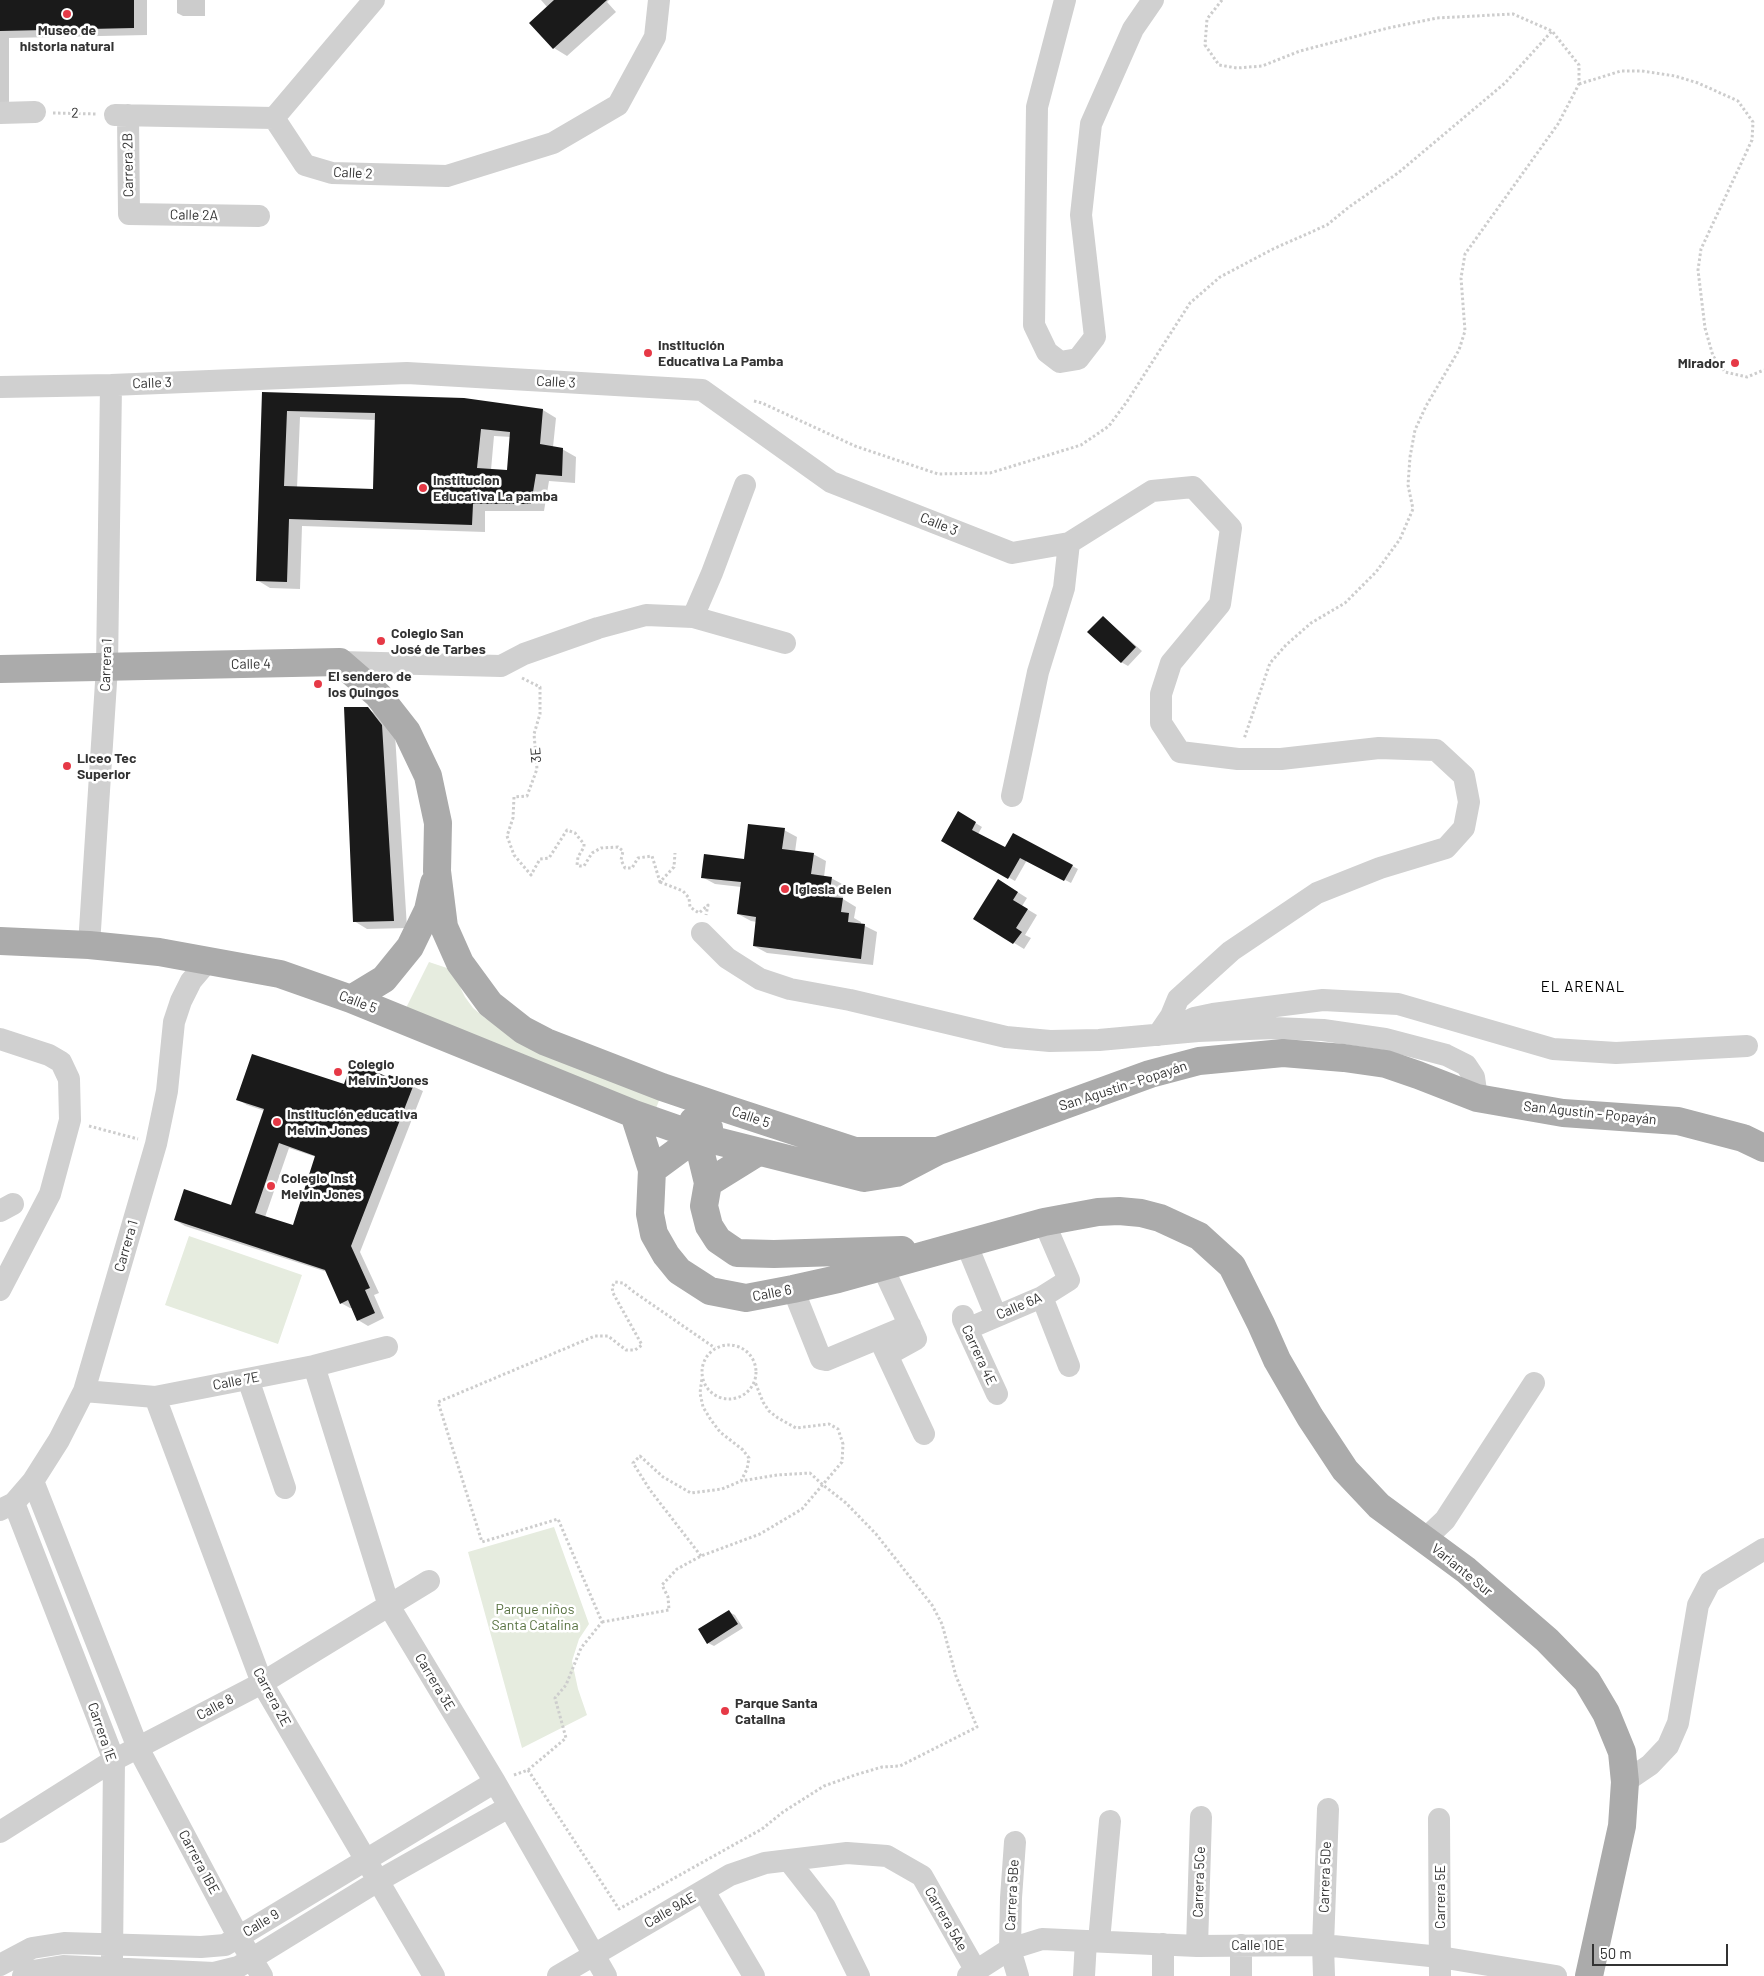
<!DOCTYPE html>
<meta charset="utf-8">
<style>
body{margin:0}
#map{position:relative;width:1764px;height:1976px;overflow:hidden;background:#fff;font-family:Barlow,sans-serif}
canvas{display:block}
.scale{position:absolute;left:1592px;top:1944px;width:136px;height:22px;box-sizing:border-box;border:2px solid #333;border-top:0;padding-left:6px;font-size:15px;line-height:18px;white-space:nowrap;color:#333;-webkit-text-stroke:4px #fff;paint-order:stroke}
</style>
<div id="map">
<canvas width="1764" height="1976"></canvas>
<div class="scale">50 m</div>
</div>
<script>
const ctx = document.querySelector('canvas').getContext('2d');
ctx.lineJoin = 'round';
function fill(path, color) {
  ctx.fillStyle = color;
  ctx.fill(path, 'evenodd');
}
function shape(rows) {
  const path = new Path2D();
  for (const r of rows) {
    if (r.length === 3) {
      path.moveTo(r[0] + r[2], r[1]);
      path.arc(r[0], r[1], r[2], 0, 2 * Math.PI);
      continue;
    }
    path.moveTo(r[0], r[1]);
    for (let i = 2; i < r.length; i += 2) path.lineTo(r[i], r[i + 1]);
  }
  return path;
}
function stroke(path, color, width, dash) {
  ctx.strokeStyle = color;
  ctx.lineWidth = width;
  ctx.lineCap = dash ? 'butt' : 'round';
  ctx.setLineDash(dash || []);
  ctx.stroke(path);
}
function write(font, color, halo, rows, align = 'center') {
  ctx.font = font + ' Barlow,sans-serif';
  ctx.lineWidth = 5;
  ctx.setLineDash([]);
  ctx.textBaseline = 'middle';
  ctx.strokeStyle = halo;
  ctx.fillStyle = color;
  for (const [text, x, y, turn = 0] of rows) {
    ctx.save();
    ctx.translate(x, y);
    ctx.rotate((+turn || 0) * Math.PI / 180);
    ctx.textAlign = isNaN(turn) ? turn : align;
    if (halo) ctx.strokeText(text, 0, 0);
    ctx.fillText(text, 0, 0);
    ctx.restore();
  }
}
fill(shape([
 [429,962,456,971,461,989,465,997,473,1008,485,1018,660,1098,653,1116,404,1012],
 [189,1236,302,1275,278,1344,165,1305],
 [554,1527,589,1624,579,1639,572,1661,578,1689,587,1715,522,1748,468,1552]
]), '#e6ecdf');
fill(shape([
 [0,0,147,0,147,35,9,38,9,102,0,102],
 [177,0,205,0,205,16,183,16,177,13],
 [541,0,609,0,607,2,616,12,567,56,554,48,531,23,548,8],
 [264,393,543,410,556,418,553,447,562,449,576,457,575,483,549,481,544,511,485,511,485,532,302,526,300,589,270,588,257,580],
 [300,417,376,420,374,490,297,488],
 [494,436,511,437,508,472,491,470],
 [1103,617,1142,651,1128,666,1121,662],
 [367,709,381,716,395,734,407,928,367,929,354,921],
 [959,813,982,827,978,834,1006,849,1014,835,1078,869,1071,883,1027,860,1015,881,943,840],
 [784,830,797,837,795,852,813,854,826,861,824,877,831,878,844,885,843,899,856,907,854,918,861,922,861,924,877,932,873,965,767,953,754,946,757,922,751,921,738,914,741,887,715,884,702,877,745,860],
 [1008,886,1027,898,1022,906,1037,915,1025,935,1031,938,1024,949,975,919],
 [390,1076,423,1091,360,1252,379,1293,374,1295,384,1318,368,1326,358,1320,352,1308,350,1308,341,1303,327,1272,185,1226,175,1220,232,1206,265,1111,247,1105,237,1099,344,1086,389,1078],
 [289,1148,316,1157,294,1227,265,1217],
 [729,1612,735,1615,743,1628,714,1646,708,1643]
]), '#0003');
fill(shape([
 [0,0,134,0,134,28,0,31],
 [554,0,607,0,553,49,529,23],
 [262,392,464,398,543,409,540,444,563,448,562,476,536,474,531,504,473,504,472,525,289,519,287,582,256,581],
 [287,411,375,413,373,489,284,486],
 [481,429,510,432,507,470,477,468],
 [1103,616,1136,647,1121,663,1087,632],
 [344,707,368,707,382,725,394,921,353,922],
 [958,811,976,822,972,830,1005,847,1013,833,1073,865,1064,881,1020,858,1008,879,941,841],
 [748,824,785,828,782,849,814,853,811,874,832,877,829,897,843,898,841,912,849,913,848,922,865,924,861,959,753,946,756,917,737,914,741,882,701,878,704,854,744,859],
 [998,879,1018,892,1013,900,1028,909,1016,928,1022,932,1013,944,973,919],
 [252,1054,344,1084,352,1062,388,1077,389,1075,414,1084,351,1246,370,1288,365,1290,375,1313,357,1321,348,1300,340,1304,325,1270,174,1220,184,1189,231,1205,264,1109,236,1100],
 [279,1143,315,1156,293,1225,255,1213],
 [729,1610,738,1624,707,1644,698,1629]
]), '#1a1a1a');
stroke(shape([
 [1222,0,1207,19,1205,45,1219,65,1237,68,1262,66,1300,51,1388,28,1437,18,1513,14,1552,31,1579,65,1579,84,1558,124,1465,254,1461,278,1465,331,1459,350,1426,406,1415,430,1410,457,1408,485,1413,509,1400,539,1376,572,1345,603,1311,623,1286,645,1270,663,1244,739],
 [1579,84,1621,71,1642,71,1675,76,1698,83,1738,101,1753,122,1752,140,1701,249,1698,270,1705,328,1713,356,1725,372,1747,377,1764,370],
 [53,113,97,114],
 [754,401,762,403,855,446,938,474,990,473,1081,445,1109,426,1128,400,1190,303,1220,277,1273,249,1327,225,1349,207,1398,173,1505,83,1552,31],
 [522,678,540,687,540,714,534,734,537,769,527,796,514,797,513,818,507,836,514,855,531,875,540,859,549,858,567,830,575,833,584,844,584,847,578,857,577,865,580,866,584,866,592,853,601,848,618,847,623,851,621,860,625,868,632,868,638,858,652,856,660,882,674,867,675,853],
 [660,882,683,891,689,898,690,907,699,913,708,905,706,915],
 [89,1126,138,1139],
 [729,1372,27],
 [701,1556,650,1490,633,1463,640,1456,663,1477,691,1493,722,1489,741,1481,747,1469,749,1458,743,1450,720,1432,711,1420,703,1407,700,1393,702,1378],
 [602,1622,669,1610,668,1597,662,1585,677,1569,701,1556,760,1534,802,1509,842,1462,843,1444,838,1429,829,1424,796,1428,778,1418,769,1411,763,1402,755,1382],
 [528,1770,619,1909,762,1829,783,1812,824,1786,855,1775,882,1767,900,1766,977,1727,956,1676,942,1624,932,1605,876,1534,846,1503,823,1485,810,1473,777,1475,741,1481],
 [514,1775,528,1770,566,1738,555,1698,566,1685,581,1648,602,1622,558,1519,482,1542,438,1402,595,1336,608,1336,626,1350,635,1350,642,1345,613,1293,612,1287,615,1282,623,1283,634,1292,715,1348]
]), '#cdcdcd', 3, [2.5, 2.5]);
stroke(shape([
 [1065,0,1037,107,1034,325,1047,352,1060,362,1078,359,1095,337,1081,215,1091,124,1133,29,1153,0],
 [0,113,35,112],
 [115,115,274,118,305,165,332,173,447,176,553,143,618,105,655,37,659,0],
 [128,115,129,214,259,216],
 [274,118,374,0],
 [0,387,111,385,407,373,702,390,831,482,1012,553,1069,543,1152,491,1193,487,1231,528,1220,604,1171,663,1161,694,1161,723,1180,752,1238,759,1281,759,1379,748,1436,750,1464,776,1469,802,1464,828,1446,848,1380,868,1317,893,1231,951,1178,999,1171,1016,1158,1035],
 [693,617,785,643],
 [340,662,501,666,524,654,598,628,646,615,693,617,712,573,745,485],
 [1012,796,1038,672,1064,588,1069,543],
 [702,933,727,958,760,979,790,989,850,1000,1006,1037,1050,1041,1099,1040,1198,1031,1274,1028,1323,1030,1385,1039,1446,1055,1466,1065,1474,1077,1477,1098],
 [89,945,107,667,111,385],
 [1184,1023,1194,1018,1213,1014,1323,1000,1398,1004,1553,1049,1616,1053,1747,1046],
 [0,1039,49,1055,61,1062,69,1079,70,1120,50,1194,0,1290],
 [0,1211,13,1204],
 [966,1243,996,1316],
 [882,1266,916,1339,887,1355],
 [793,1289,821,1359,826,1360,910,1325],
 [1042,1297,1069,1366],
 [963,1316,963,1320,997,1394],
 [967,1329,1042,1297,1069,1280,1044,1222],
 [881,1342,924,1434],
 [314,1366,389,1606,495,1782,606,1976],
 [248,1379,285,1488],
 [84,1391,155,1397,314,1366,387,1347],
 [155,1397,262,1683,434,1976],
 [33,1481,138,1748,238,1936,262,1976],
 [14,1503,114,1760,112,1958],
 [0,1510,14,1503,33,1481,59,1440,84,1391,156,1144,167,1091,174,1022,181,1001,191,981,208,961],
 [1424,1540,1445,1520,1534,1383],
 [1625,1782,1650,1765,1668,1746,1678,1723,1698,1605,1710,1582,1764,1549],
 [1439,1819,1440,1976],
 [0,1832,114,1760,262,1683,429,1581],
 [1015,1842,1011,1898,1010,1949,1018,1976],
 [789,1861,825,1907,859,1976],
 [704,1891,754,1976],
 [1099,1941,1110,1821],
 [1197,1946,1201,1817],
 [0,1965,32,1948,64,1943,201,1947,225,1945,495,1782],
 [23,1976,33,1971,63,1966,214,1973,238,1967,378,1881,509,1807],
 [558,1976,730,1875,765,1863,847,1853,887,1856,922,1876,976,1971],
 [968,1976,1010,1949,1042,1939,1197,1946,1323,1945,1440,1957,1556,1976],
 [1084,1976,1086,1941],
 [1163,1976,1163,1944],
 [1241,1976,1241,1945],
 [1324,1976,1323,1945,1328,1809]
]), '#d0d0d0', 22);
stroke(shape([
 [0,669,340,662,378,695,407,732,428,776,438,823,437,871,444,927,460,963,490,1004,523,1030,546,1042,662,1087,733,1111,855,1151,934,1151],
 [0,941,89,945,159,952,280,974,351,999,634,1114,697,1136,864,1178,896,1173,938,1151,1150,1074,1199,1061,1283,1053,1344,1058,1386,1064,1418,1075,1477,1098,1563,1113,1678,1121,1743,1138,1764,1148],
 [351,999,384,979,410,947,428,910,434,883],
 [634,1114,652,1170,650,1214,654,1234,666,1255,679,1271,710,1291,746,1298,793,1289,838,1279,1044,1222,1098,1212,1119,1211,1141,1213,1160,1218,1199,1236,1232,1266,1261,1324,1277,1360,1310,1417,1345,1470,1379,1506,1466,1570,1547,1640,1587,1681,1606,1713,1622,1752,1625,1782,1622,1826,1589,1976],
 [693,1121,708,1183,704,1206,709,1226,718,1240,737,1253,774,1254,902,1250],
 [652,1170,709,1128],
 [708,1183,758,1152]
]), '#ababab', 28);
for (const [x, y, r, color] of [
 [67,14,5,"#e63946"],
 [648,353,5,"#e63946"],
 [1735,363,5,"#e63946"],
 [423,488,5,"#e63946"],
 [381,641,5,"#e63946"],
 [318,684,5,"#e63946"],
 [67,766,5,"#e63946"],
 [785,889,5,"#e63946"],
 [338,1072,5,"#e63946"],
 [277,1122,5,"#e63946"],
 [271,1186,5,"#e63946"],
 [725,1711,5,"#e63946"]
]) {
  const dot = new Path2D();
  dot.arc(x, y, r, 0, 2 * Math.PI);
  ctx.fillStyle = color;
  ctx.fill(dot);
  stroke(dot, '#fff', 2);
}
write('bold 14px', '#333', '#fff', [
 ["Museo de",67,30,"center"],
 ["historia natural",67,46,"center"],
 ["Institución",658,345],
 ["Educativa La Pamba",658,361],
 ["Mirador",1725,363,"right"],
 ["Institucion",433,480],
 ["Educativa La pamba",433,496],
 ["Colegio San",391,633],
 ["José de Tarbes",391,649],
 ["El sendero de",328,676],
 ["los Quingos",328,692],
 ["Liceo Tec",77,758],
 ["Superior",77,774],
 ["Iglesia de Belen",795,889],
 ["Colegio",348,1064],
 ["Melvin Jones",348,1080],
 ["Institución educativa",287,1114],
 ["Melvin Jones",287,1130],
 ["Colegio Inst",281,1178],
 ["Melvin Jones",281,1194],
 ["Parque Santa",735,1703],
 ["Catalina",735,1719]
], 'left');
write('14px', '#333', '#fff', [
 ["2",75,113,2],
 ["Carrera 2B",128,165,-91],
 ["Calle 2",353,173,3],
 ["Calle 2A",194,215,1],
 ["Calle 3",556,382,3],
 ["Calle 3",152,383,-2],
 ["Calle 3",939,524,22],
 ["Calle 4",251,664,-1],
 ["Carrera 1",106,665,-88],
 ["3E",536,755,-95],
 ["Calle 5",358,1002,21],
 ["San Agustín - Popayán",1123,1086,-18],
 ["San Agustín - Popayán",1590,1113,6],
 ["Calle 5",751,1117,19],
 ["Carrera 1",126,1246,-74],
 ["Calle 6",772,1293,-11],
 ["Calle 6A",1019,1306,-23],
 ["Carrera 4E",979,1355,65],
 ["Calle 7E",236,1381,-11],
 ["Variante Sur",1462,1570,39],
 ["Carrera 3E",435,1682,59],
 ["Carrera 2E",272,1697,62],
 ["Calle 8",215,1707,-28],
 ["Carrera 1E",102,1732,71],
 ["Carrera 1BE",199,1862,62],
 ["Carrera 5De",1325,1877,-88],
 ["Carrera 5Ce",1199,1882,-88],
 ["Carrera 5Be",1012,1895,-87],
 ["Carrera 5E",1440,1897,-90],
 ["Calle 9AE",670,1910,-30],
 ["Carrera 5Ae",946,1919,60],
 ["Calle 9",261,1923,-31],
 ["Calle 10E",1258,1945]
]);
write('14px', '#56703f', '#fff', [
 ["Parque niños",535,1609],
 ["Santa Catalina",535,1625]
]);
ctx.letterSpacing = '1px';
write('15px', '#000', '#fff', [
 ["EL ARENAL",1583,987]
]);
ctx.letterSpacing = '0px';
</script>
